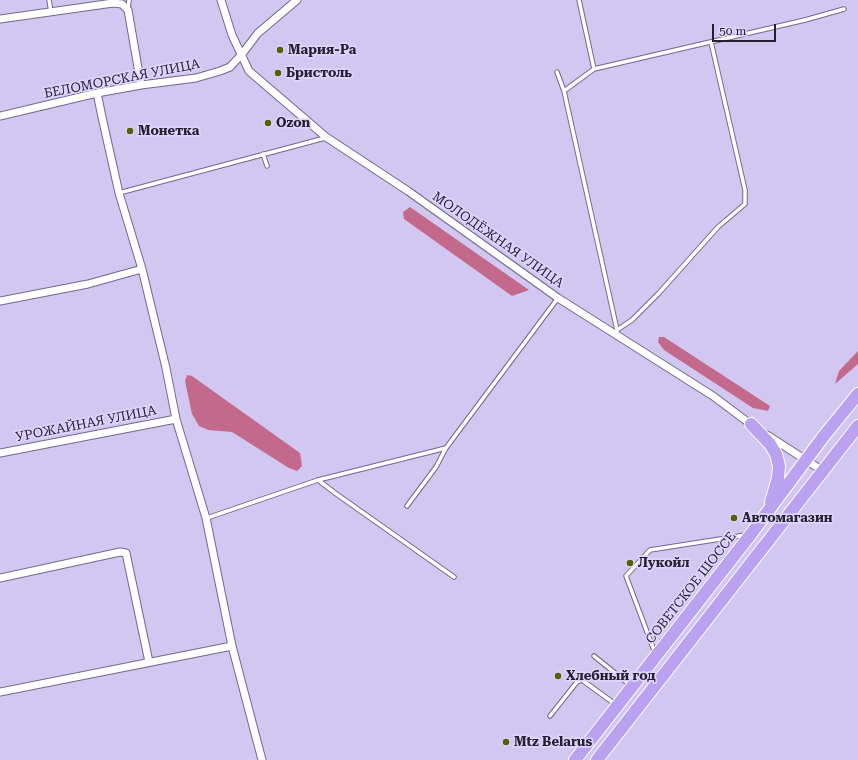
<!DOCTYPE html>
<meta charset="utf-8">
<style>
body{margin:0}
#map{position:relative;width:858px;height:760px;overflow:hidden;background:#d2c7f1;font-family:"Roboto Serif",serif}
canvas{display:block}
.scale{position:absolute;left:712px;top:24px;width:64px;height:18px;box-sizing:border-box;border:2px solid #252131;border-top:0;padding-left:5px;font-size:12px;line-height:14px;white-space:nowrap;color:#252131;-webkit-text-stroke:3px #dfd4ff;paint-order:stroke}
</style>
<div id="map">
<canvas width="858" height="760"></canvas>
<div class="scale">50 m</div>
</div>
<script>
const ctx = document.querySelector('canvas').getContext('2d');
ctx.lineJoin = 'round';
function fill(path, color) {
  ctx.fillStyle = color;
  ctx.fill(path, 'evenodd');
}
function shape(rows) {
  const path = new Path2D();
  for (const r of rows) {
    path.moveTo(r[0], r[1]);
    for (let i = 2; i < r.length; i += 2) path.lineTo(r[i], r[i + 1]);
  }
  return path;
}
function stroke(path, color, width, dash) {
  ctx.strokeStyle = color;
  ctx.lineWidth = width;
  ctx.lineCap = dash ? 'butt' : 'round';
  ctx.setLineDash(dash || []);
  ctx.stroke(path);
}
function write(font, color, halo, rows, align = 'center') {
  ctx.font = font + ' "Roboto Serif",serif';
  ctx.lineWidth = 3.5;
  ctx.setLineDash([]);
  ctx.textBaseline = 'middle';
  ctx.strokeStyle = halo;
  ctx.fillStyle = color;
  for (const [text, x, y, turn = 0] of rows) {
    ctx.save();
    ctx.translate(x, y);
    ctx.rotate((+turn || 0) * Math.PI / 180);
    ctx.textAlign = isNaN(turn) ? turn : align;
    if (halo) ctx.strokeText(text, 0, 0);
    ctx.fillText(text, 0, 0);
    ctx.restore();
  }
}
fill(shape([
 [410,207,529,290,512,296,404,219,403,212],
 [659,337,664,337,770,406,768,411,753,408,664,350,658,342],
 [858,351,858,364,835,384,839,371],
 [187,375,192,376,300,453,302,466,297,471,289,468,232,432,208,430,199,426,192,414,185,381]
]), '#c36a8c');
const service = shape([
 [49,0,51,12],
 [579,0,594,69,564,91,617,330,617,335],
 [128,9,129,0],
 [594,69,805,20,844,9],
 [557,72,564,91],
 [263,154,267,166],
 [119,193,325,138],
 [617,330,632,320,659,293,718,227,745,204,745,190,711,42],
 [318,480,335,493,454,577],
 [407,506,436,467,446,448],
 [207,518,318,480,446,448,558,298],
 [655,653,626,576,650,550,746,535],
 [594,656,630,685],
 [550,716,577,682,582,680,615,704]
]);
const minor = shape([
 [221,0,232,35,249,71,326,137,408,191,558,298,713,396,753,426],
 [0,19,113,3,122,4,128,10,141,85],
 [97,93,102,117,119,193,142,269,166,368,176,419,206,518,232,646,262,760],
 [0,116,97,93,141,85,196,78,220,71,230,67,242,54,258,33,297,0],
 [0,301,88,284,142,269],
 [767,435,823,471],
 [0,453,176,419],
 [0,578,120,552,126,553,149,662],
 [0,692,232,646]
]);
const trunk = shape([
 [751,424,770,444,776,454,779,466,778,478,771,502],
 [575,760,751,534,823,437,858,394],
 [597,760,858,426]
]);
stroke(service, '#72688d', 5.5);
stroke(minor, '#72688d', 9);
stroke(trunk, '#fff', 14);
stroke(service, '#fff', 3.5);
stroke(minor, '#fff', 7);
stroke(trunk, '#baa2f0', 12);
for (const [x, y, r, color] of [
 [280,50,4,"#566000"],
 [278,73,4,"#566000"],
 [268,123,4,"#566000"],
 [130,131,4,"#566000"],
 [734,518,4,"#566000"],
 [630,563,4,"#566000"],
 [558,676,4,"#566000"],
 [506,742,4,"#566000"]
]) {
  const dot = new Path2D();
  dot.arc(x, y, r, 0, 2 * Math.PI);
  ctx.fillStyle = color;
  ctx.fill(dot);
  stroke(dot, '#dfd4ff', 1.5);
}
write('bold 13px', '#252131', '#dfd4ff', [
 ["Мария-Ра",288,50],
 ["Бристоль",286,73],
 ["Ozon",276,123],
 ["Монетка",138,131],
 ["Автомагазин",742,518],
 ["Лукойл",638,563],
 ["Хлебный год",566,676],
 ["Mtz Belarus",514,742]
], 'left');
write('13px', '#252131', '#dfd4ff', [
 ["БЕЛОМОРСКАЯ УЛИЦА",122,79,-11],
 ["МОЛОДЁЖНАЯ УЛИЦА",498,240,35],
 ["УРОЖАЙНАЯ УЛИЦА",86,424,-11],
 ["СОВЕТСКОЕ ШОССЕ",691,588,-52]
]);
</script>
